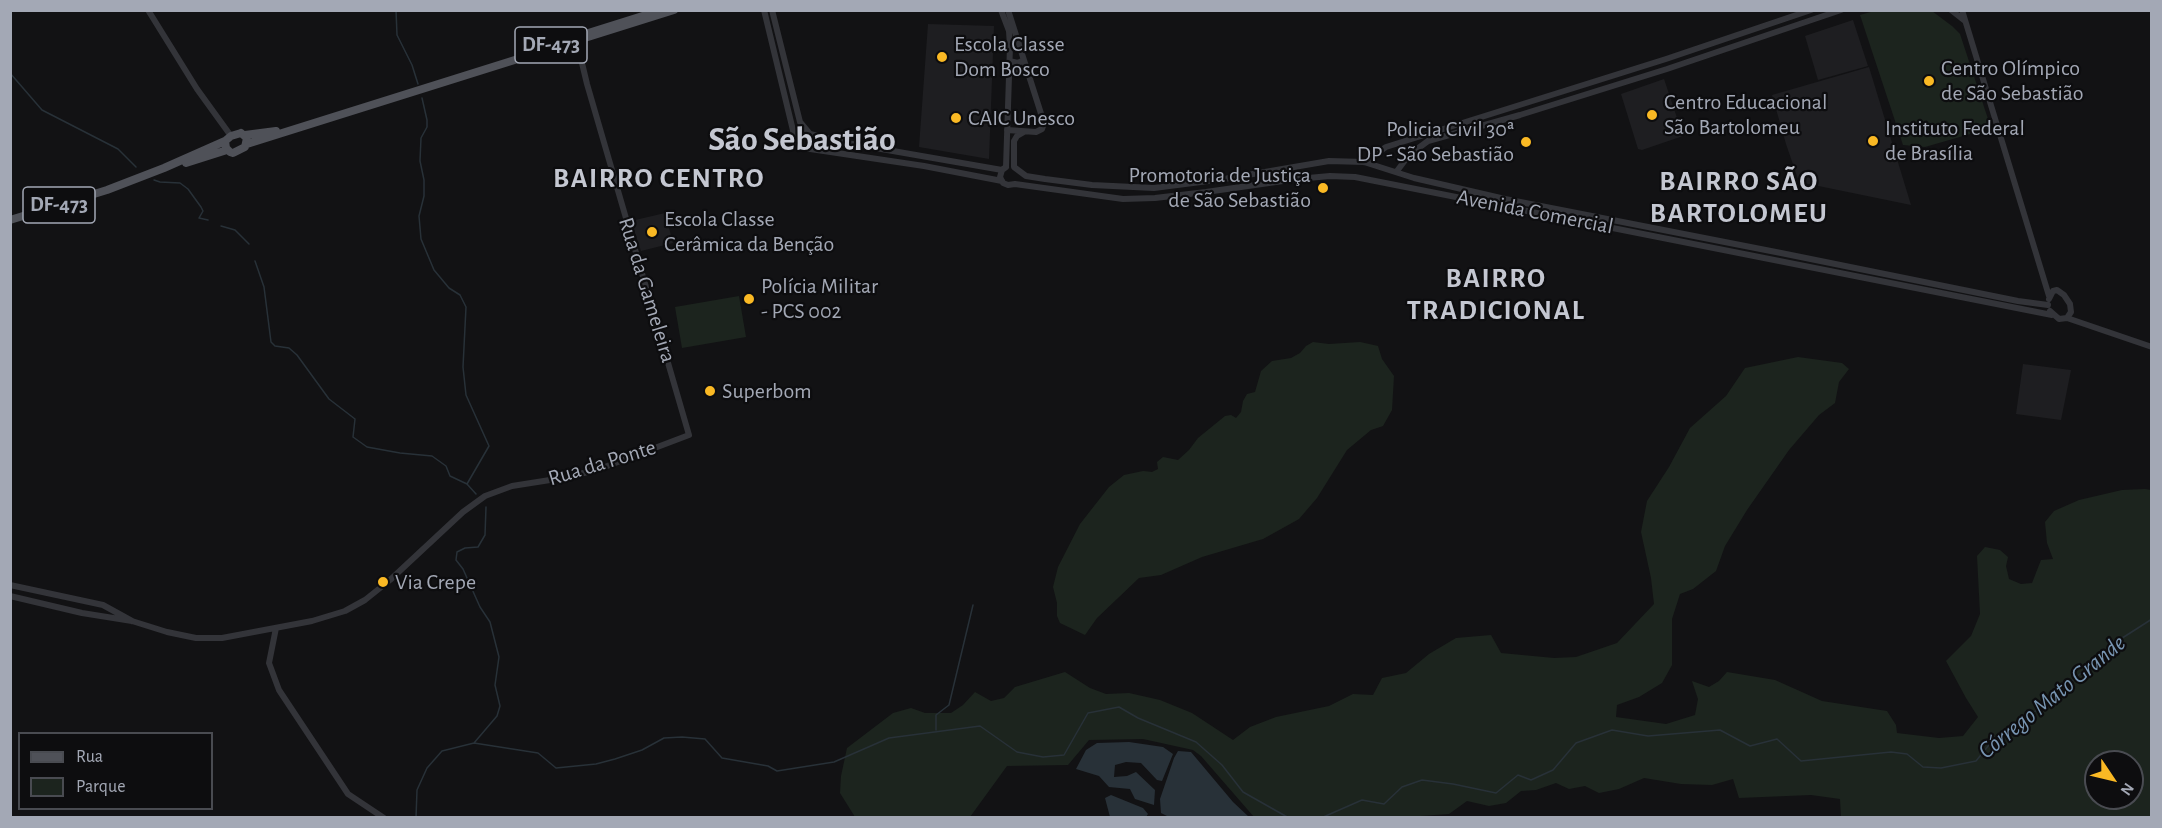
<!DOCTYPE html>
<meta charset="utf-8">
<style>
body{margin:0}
#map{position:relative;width:2162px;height:828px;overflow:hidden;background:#121214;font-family:"Alegreya Sans",sans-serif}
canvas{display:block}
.frame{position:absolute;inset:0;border:12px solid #a3a8b5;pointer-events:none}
.legend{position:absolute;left:18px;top:732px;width:195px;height:78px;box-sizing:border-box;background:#0d0d0f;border:2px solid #494b51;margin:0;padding:8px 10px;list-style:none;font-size:18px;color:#a3a8b5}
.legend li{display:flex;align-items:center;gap:12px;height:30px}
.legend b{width:30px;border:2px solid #494b51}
.north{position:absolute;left:2084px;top:750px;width:60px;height:60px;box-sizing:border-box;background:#0d0d0f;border:2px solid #494b51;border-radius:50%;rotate:125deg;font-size:16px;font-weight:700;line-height:24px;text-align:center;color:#a3a8b5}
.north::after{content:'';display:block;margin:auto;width:21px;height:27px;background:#fab924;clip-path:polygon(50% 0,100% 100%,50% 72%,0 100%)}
</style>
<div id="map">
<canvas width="2162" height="828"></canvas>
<div class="frame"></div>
<ul class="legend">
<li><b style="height:8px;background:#4f5158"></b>Rua</li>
<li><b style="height:16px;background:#1c241e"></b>Parque</li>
</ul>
<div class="north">N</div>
</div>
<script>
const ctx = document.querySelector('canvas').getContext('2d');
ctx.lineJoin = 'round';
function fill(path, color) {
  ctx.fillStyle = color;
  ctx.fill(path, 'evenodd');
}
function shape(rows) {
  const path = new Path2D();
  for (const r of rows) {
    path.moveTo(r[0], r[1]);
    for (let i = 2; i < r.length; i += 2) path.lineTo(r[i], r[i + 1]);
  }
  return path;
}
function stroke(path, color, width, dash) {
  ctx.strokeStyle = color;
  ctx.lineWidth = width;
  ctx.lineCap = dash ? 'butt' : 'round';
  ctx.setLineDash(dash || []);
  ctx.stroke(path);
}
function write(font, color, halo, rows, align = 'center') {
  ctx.font = font + ' "Alegreya Sans",sans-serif';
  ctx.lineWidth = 4.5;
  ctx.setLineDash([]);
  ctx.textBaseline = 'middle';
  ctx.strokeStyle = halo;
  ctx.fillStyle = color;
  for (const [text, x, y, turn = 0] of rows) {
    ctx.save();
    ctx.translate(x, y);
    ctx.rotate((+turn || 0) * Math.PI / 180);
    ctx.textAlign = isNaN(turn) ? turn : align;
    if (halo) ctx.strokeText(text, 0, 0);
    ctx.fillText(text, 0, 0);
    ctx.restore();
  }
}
fill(shape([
 [1853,20,1868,66,1818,80,1805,36],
 [928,24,994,26,989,159,919,147],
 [1869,67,1911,205,1799,182,1786,144,1772,95],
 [1664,79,1683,136,1642,150,1638,149,1621,94],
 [665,213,673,243,641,251,631,221],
 [2023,364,2071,370,2061,420,2016,414]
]), '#1e1e21');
fill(shape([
 [1874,11,1932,11,1952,26,1960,34,1991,128,1925,147,1903,145,1860,15],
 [739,296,746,337,682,348,675,307],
 [1313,342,1329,344,1360,342,1378,346,1382,359,1394,376,1392,410,1383,426,1371,430,1347,450,1317,498,1299,519,1263,539,1202,557,1161,575,1139,578,1097,618,1085,635,1060,623,1057,616,1057,603,1053,587,1058,567,1080,524,1109,487,1124,475,1143,471,1152,472,1158,469,1157,462,1163,457,1178,460,1189,450,1198,438,1225,416,1231,415,1236,418,1241,412,1243,401,1247,394,1255,392,1261,371,1272,361,1291,358,1300,353,1306,346],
 [1798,357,1842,363,1849,369,1839,382,1835,403,1819,415,1789,450,1747,510,1725,546,1716,571,1693,589,1680,594,1672,619,1672,665,1662,683,1639,697,1617,705,1616,717,1666,724,1695,715,1698,699,1692,681,1709,687,1719,681,1727,672,1775,680,1822,701,1887,711,1896,725,1897,733,1939,738,1963,736,1978,717,1966,698,1946,661,1971,636,1980,614,1977,556,1985,547,2000,550,2008,557,2006,566,2009,579,2021,584,2032,583,2041,560,2053,559,2047,543,2045,522,2054,511,2079,500,2122,490,2145,489,2151,490,2151,817,1841,817,1840,799,1811,795,1739,798,1733,779,1712,785,1681,784,1644,778,1619,789,1599,793,1585,786,1569,789,1556,783,1536,790,1521,791,1506,803,1489,806,1467,801,1449,814,1393,818,1254,817,1201,756,1193,750,1143,739,1089,740,1068,765,1007,766,970,817,855,817,840,793,841,776,847,748,893,713,911,708,925,713,951,713,963,705,975,692,991,701,1004,698,1015,687,1065,672,1090,688,1106,694,1129,693,1160,700,1192,713,1233,740,1250,727,1276,717,1329,706,1353,694,1373,695,1382,678,1406,673,1429,654,1456,638,1491,635,1501,653,1554,658,1576,657,1617,643,1654,604,1651,578,1641,532,1647,501,1669,467,1690,428,1726,396,1745,368],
 [2096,762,2132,762,2132,798,2096,798]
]), '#1c241e');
fill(shape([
 [1129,742,1163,747,1173,754,1162,781,1157,780,1141,763,1126,762,1115,765,1114,777,1127,776,1136,772,1155,790,1154,805,1135,799,1130,789,1109,787,1099,776,1076,769,1086,750,1097,743],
 [1178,751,1191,752,1233,802,1249,817,1169,817,1161,813,1160,799,1174,758],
 [1111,795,1143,808,1148,814,1146,817,1110,817,1105,798]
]), '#283138');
stroke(shape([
 [396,10,397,35,412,65,418,84],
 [10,73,42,110,118,149,136,167],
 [422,98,427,120,427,127,421,138,420,161,424,180,424,196,419,216,421,239,434,270,449,288,460,295,466,307,463,367,466,395,489,446,467,484],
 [154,180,160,182,180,183,188,189,201,207,203,211,199,218,208,220],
 [221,226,235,230,249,244],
 [255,261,264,287,271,342,275,346,289,348,297,355,329,399,355,419,353,437,367,447,400,453,432,456,446,466,450,476,467,484,476,494],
 [936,730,936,715,949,705,973,605],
 [474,743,538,753,556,768,596,764,615,759,642,750,664,738,682,737,705,739,722,758,768,766,777,771,834,762,889,738,980,726,1017,752,1043,757,1064,755,1088,713,1119,707,1138,718,1196,742,1222,765,1243,792,1289,818],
 [416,818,417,790,427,768,442,751,474,743,497,716,500,706,495,685,499,657,490,622,480,607,463,569,456,560,457,552,465,548,478,547,485,535,486,507],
 [1321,818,1362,800,1384,804,1402,787,1422,780,1453,784,1496,793,1518,775,1531,780,1553,770,1576,743,1612,730,1648,736,1720,730,1750,746,1777,739,1801,761,1891,752,1907,754,1923,767,1941,768,1976,761,1989,745,2023,721,2063,689,2116,642,2152,619]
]), '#283138', 1.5);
stroke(shape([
 [148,10,197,89,231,136],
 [764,10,797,147,924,166,1002,181],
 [772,10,800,122,810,134,847,143,1002,170],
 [1001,10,1009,31,1010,46,1006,167],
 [1951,10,1965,21],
 [1962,10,2049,296],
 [1009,61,1018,63,1024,60],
 [1009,74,1017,70,1028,71],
 [1007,130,1036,132,1042,129,1044,123,1008,10],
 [1024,132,1017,136,1014,141,1014,167,1026,176,1045,179,1092,185,1154,188,1224,179,1329,161,1364,162,1414,178,1505,199,1781,253,2018,301,2048,305],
 [1364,162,1386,147,1666,59,1811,10],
 [1006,167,1002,170,1000,177,1003,183,1008,185,1015,184,1123,199,1155,198,1206,192,1297,179,1330,176,1355,177,2052,315],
 [1397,171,1409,155,1428,141,1520,115,1667,69,1841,10],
 [2049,299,2053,291,2057,290,2064,295,2070,304,2071,312,2067,318],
 [2050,311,2059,319,2067,318,2152,347],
 [10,585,103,605,132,621],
 [10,596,82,613,132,621,167,632,196,638,222,638,312,621,345,611,365,600,390,580,463,512,485,496,512,486,569,477,602,468,689,435,587,84,576,38],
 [276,628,269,663,279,690,348,794,384,818]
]), '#333439', 6);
stroke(shape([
 [566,40,652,13],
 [241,133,247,138,245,147,233,153,230,152,226,148,225,141,231,136,241,133],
 [245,135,276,131],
 [247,144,674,10],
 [186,163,227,150],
 [10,220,107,190,164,168,225,141]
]), '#4f5158', 8);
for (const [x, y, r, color] of [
 [942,57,6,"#fab924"],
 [1929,81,6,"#fab924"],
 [1652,115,6,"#fab924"],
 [956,118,6,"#fab924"],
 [1873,141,6,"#fab924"],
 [1526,142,6,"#fab924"],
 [1323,188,6,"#fab924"],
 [652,232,6,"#fab924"],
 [749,299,6,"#fab924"],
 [710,391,6,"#fab924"],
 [383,582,6,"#fab924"]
]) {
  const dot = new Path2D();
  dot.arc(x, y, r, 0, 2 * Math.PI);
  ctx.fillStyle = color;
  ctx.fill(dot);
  stroke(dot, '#0d0d0f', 2);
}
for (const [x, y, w] of [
 [551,45,72],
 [59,205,72]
]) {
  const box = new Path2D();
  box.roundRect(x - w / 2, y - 18, w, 36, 4.5);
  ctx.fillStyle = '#0d0d0f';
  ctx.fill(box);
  stroke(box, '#a3a8b5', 1.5);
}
write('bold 21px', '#a3a8b5', null, [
 ["DF-473",551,45],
 ["DF-473",59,205]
]);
write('22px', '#a3a8b5', '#0d0d0f', [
 ["Escola Classe",954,44],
 ["Dom Bosco",954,69],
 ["Centro Olímpico",1941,68],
 ["de São Sebastião",1941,93],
 ["Centro Educacional",1664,102],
 ["São Bartolomeu",1664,127],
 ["CAIC Unesco",968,118],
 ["Instituto Federal",1885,128],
 ["de Brasília",1885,153],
 ["Policia Civil 30ª",1514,129,"right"],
 ["DP - São Sebastião",1514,154,"right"],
 ["Promotoria de Justiça",1311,175,"right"],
 ["de São Sebastião",1311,200,"right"],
 ["Escola Classe",664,219],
 ["Cerâmica da Benção",664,244],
 ["Polícia Militar",761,286],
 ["- PCS 002",761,311],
 ["Superbom",722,391],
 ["Via Crepe",395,582]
], 'left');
write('22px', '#a3a8b5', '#0d0d0f', [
 ["Avenida Comercial",1535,212,11],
 ["Rua da Gameleira",647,290,73],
 ["Rua da Ponte",602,463,-17]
]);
write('italic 24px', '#7895b2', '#0d0d0f', [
 ["Córrego Mato Grande",2052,697,-39]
]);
ctx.letterSpacing = '1.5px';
write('bold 28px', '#c4c7d1', '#0d0d0f', [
 ["BAIRRO CENTRO",659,179],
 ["BAIRRO SÃO",1739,182],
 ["BARTOLOMEU",1739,214],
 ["BAIRRO",1496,279],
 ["TRADICIONAL",1496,311]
]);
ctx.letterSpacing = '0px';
write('bold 34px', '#c4c7d1', '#0d0d0f', [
 ["São Sebastião",802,140]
]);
</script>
